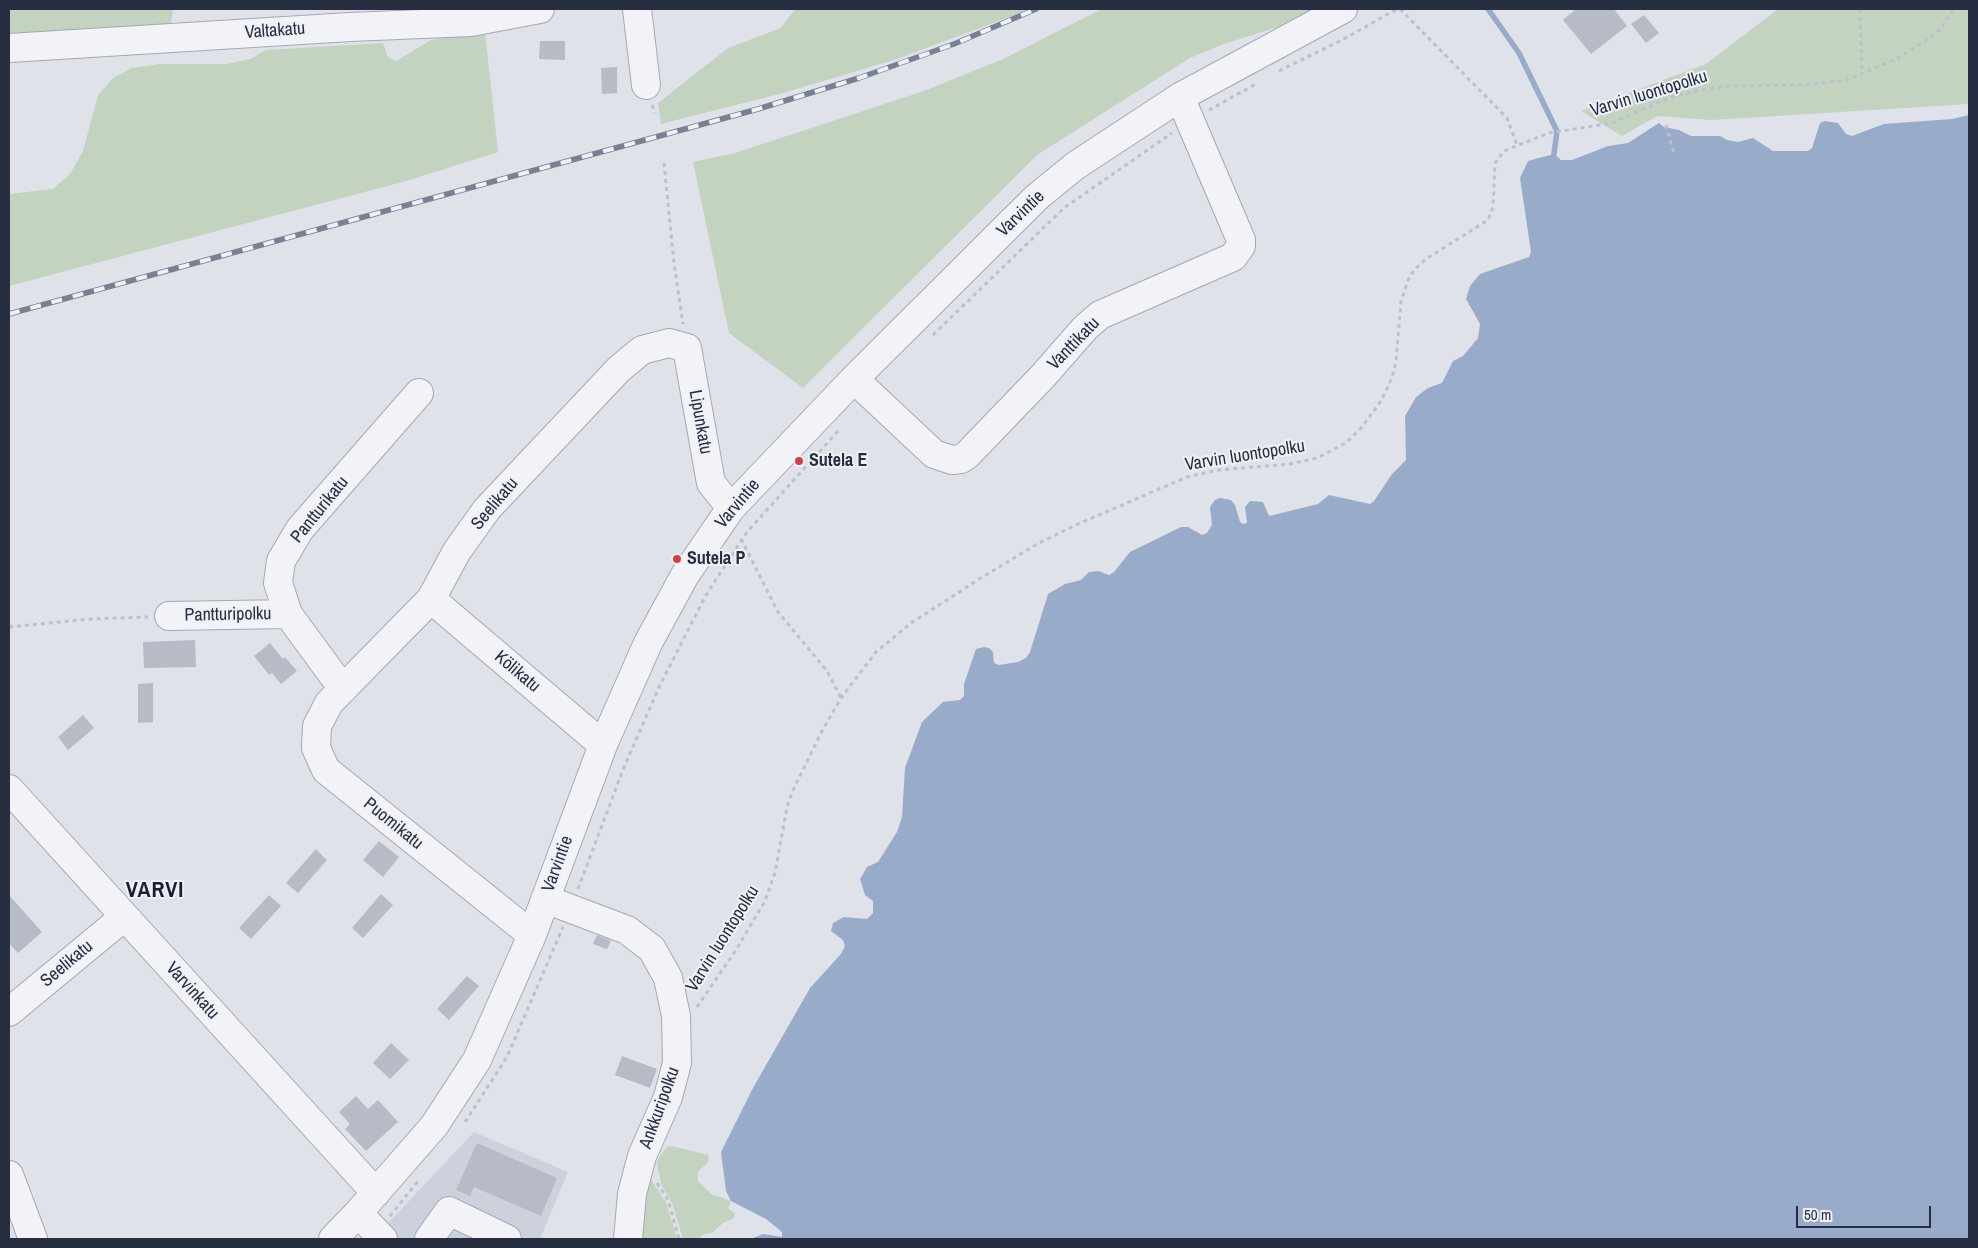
<!DOCTYPE html>
<meta charset="utf-8">
<style>
body{margin:0}
#map{position:relative;width:1978px;height:1248px;overflow:hidden;background:#dfe2e9;font-family:"Archivo Narrow",sans-serif}
canvas{display:block}
.frame{position:absolute;inset:0;border:10px solid #272e41;pointer-events:none}
.scale{position:absolute;left:1796px;top:1206px;width:135px;height:22px;box-sizing:border-box;border:2px solid #272e41;border-top:0;padding-left:6px;font-size:15px;line-height:18px;white-space:nowrap;color:#272e41;-webkit-text-stroke:4px #eff1f6;paint-order:stroke}
</style>
<div id="map">
<canvas width="1978" height="1248"></canvas>
<div class="frame"></div>
<div class="scale">50 m</div>
</div>
<script>
const ctx = document.querySelector('canvas').getContext('2d');
ctx.lineJoin = 'round';
function fill(path, color) {
  ctx.fillStyle = color;
  ctx.fill(path, 'evenodd');
}
function shape(rows) {
  const path = new Path2D();
  for (const r of rows) {
    path.moveTo(r[0], r[1]);
    for (let i = 2; i < r.length; i += 2) path.lineTo(r[i], r[i + 1]);
  }
  return path;
}
function stroke(path, color, width, dash) {
  ctx.strokeStyle = color;
  ctx.lineWidth = width;
  ctx.lineCap = dash ? 'butt' : 'round';
  ctx.setLineDash(dash || []);
  ctx.stroke(path);
}
function write(font, color, halo, rows, align = 'center') {
  ctx.font = font + ' "Archivo Narrow",sans-serif';
  ctx.lineWidth = 4;
  ctx.setLineDash([]);
  ctx.textBaseline = 'middle';
  ctx.strokeStyle = halo;
  ctx.fillStyle = color;
  for (const [text, x, y, turn = 0] of rows) {
    ctx.save();
    ctx.translate(x, y);
    ctx.rotate((+turn || 0) * Math.PI / 180);
    ctx.textAlign = isNaN(turn) ? turn : align;
    if (halo) ctx.strokeText(text, 0, 0);
    ctx.fillText(text, 0, 0);
    ctx.restore();
  }
}
fill(shape([
 [474,1132,568,1172,540,1239,373,1239]
]), '#cdd1db');
fill(shape([
 [9,9,173,9,170,29,9,38],
 [795,9,1031,9,894,60,783,93,661,124,658,103,728,48,781,28],
 [1102,9,1318,9,1303,19,1224,44,1190,58,1037,155,803,388,729,333,693,162,735,153,924,91,1003,59],
 [1778,9,1969,9,1969,104,1712,120,1657,116,1622,136,1581,111,1706,64],
 [485,32,498,152,410,180,9,286,9,194,53,189,70,174,83,151,98,95,113,78,132,68,160,64,227,64,250,59,266,50,383,43,388,57,396,61,431,40],
 [672,1146,708,1155,709,1161,698,1172,698,1181,711,1194,731,1201,728,1208,735,1214,734,1218,723,1223,712,1233,704,1234,697,1239,683,1239,672,1203,662,1186,658,1170,657,1162,660,1156,667,1147],
 [649,1177,666,1202,677,1239,634,1239]
]), '#c3d3c0');
fill(shape([
 [1969,115,1969,1239,751,1239,763,1234,782,1237,782,1232,766,1219,731,1201,726,1191,721,1152,753,1088,810,988,841,954,845,946,843,940,831,931,833,923,844,917,867,919,873,913,873,901,865,895,860,879,867,867,878,862,897,832,902,817,905,768,922,722,943,702,960,700,964,696,964,684,976,649,984,647,989,648,993,652,994,663,999,665,1018,662,1026,658,1030,652,1048,594,1065,584,1081,580,1089,572,1098,571,1109,575,1114,572,1130,552,1181,527,1188,527,1202,535,1207,533,1212,525,1210,507,1215,500,1220,498,1231,500,1235,505,1240,522,1243,524,1247,523,1245,507,1250,501,1263,502,1269,516,1318,504,1329,495,1370,504,1374,501,1392,474,1406,460,1405,416,1416,397,1428,388,1442,383,1453,361,1463,356,1478,338,1480,324,1466,299,1470,286,1480,274,1529,257,1531,252,1520,178,1528,161,1554,154,1561,160,1572,160,1608,146,1628,143,1659,123,1664,127,1679,130,1691,136,1720,136,1727,140,1738,142,1753,138,1773,151,1808,151,1812,148,1820,123,1825,121,1838,123,1846,134,1852,136,1884,124,1952,119]
]), '#98acca');
stroke(shape([
 [1488,9,1519,53,1557,131,1554,154]
]), '#98acca', 5.5);
fill(shape([
 [1576,9,1614,9,1627,26,1591,54,1563,20],
 [1644,15,1659,33,1646,43,1631,24],
 [540,41,565,41,565,60,539,59],
 [617,67,617,93,602,94,601,68],
 [195,640,196,667,144,668,143,642],
 [270,643,283,659,285,657,297,671,281,684,272,673,269,675,254,656],
 [153,683,153,722,138,723,138,684],
 [83,715,94,728,68,750,58,737],
 [379,841,399,857,383,877,363,860],
 [316,849,327,860,298,893,286,883],
 [381,894,393,905,363,938,352,928],
 [9,895,42,932,18,953,9,943],
 [269,895,281,906,251,939,239,928],
 [597,935,611,941,607,949,593,944],
 [467,976,479,986,449,1020,437,1009],
 [391,1043,409,1060,390,1079,373,1063],
 [622,1056,657,1069,650,1088,615,1075],
 [356,1096,368,1109,378,1100,398,1122,366,1151,345,1129,350,1124,339,1112],
 [477,1143,557,1178,541,1216,474,1187,470,1196,456,1190]
]), '#b6bbc6');
const minor = shape([
 [637,9,646,85],
 [9,48,350,27,471,22,540,9],
 [854,379,934,454,952,460,961,459,967,455,1043,376,1085,328,1100,315,1233,257,1241,246,1241,240,1180,97],
 [431,599,603,745],
 [169,616,288,614],
 [343,689,288,614,278,583,281,561,300,529,419,393],
 [9,789,376,1193],
 [545,899,627,930,652,949,668,978,676,1016,677,1063,668,1097,642,1156,632,1194,628,1239],
 [532,935,326,770,316,748,317,726,329,703,431,599,457,551,487,509,619,369,642,350,669,343,687,348,711,483,731,508],
 [9,1012,124,917],
 [9,1175,33,1239],
 [358,1213,383,1239],
 [333,1239,358,1213,434,1126,477,1060,532,935,603,745,648,643,685,575,731,508,854,379,1037,197,1075,166,1180,97,1343,9],
 [429,1239,449,1211,507,1239]
]);
stroke(minor, '#a4a8b3', 30);
stroke(shape([
 [1400,9,1507,118,1517,145],
 [1860,9,1862,73],
 [1279,71,1342,40,1397,9],
 [652,105,655,113],
 [1209,110,1256,84],
 [1666,125,1674,154],
 [664,163,674,263,683,324],
 [933,335,1064,208,1172,133],
 [741,539,778,612,827,671,841,698],
 [9,627,90,619,148,617],
 [578,889,624,767,660,685,706,595,747,532,839,430],
 [697,1007,736,950,765,901,775,873,787,807,793,790,822,731,841,698,876,652,911,623,981,578,1037,544,1078,524,1187,477,1218,470,1290,464,1317,458,1346,443,1362,427,1381,401,1392,378,1396,361,1401,302,1408,280,1414,270,1426,259,1488,220,1493,207,1495,163,1504,151,1549,133,1612,123,1669,98,1695,91,1727,86,1804,85,1847,80,1896,59,1931,37,1942,27,1953,9],
 [465,1122,507,1057,563,927],
 [657,1183,668,1200,679,1239],
 [390,1216,419,1180]
]), '#bdc0c8', 3, [4, 4]);
stroke(minor, '#f2f3f7', 28);
const rail = shape([
 [9,314,758,109,859,78,954,44,1036,9]
]);
stroke(rail, '#788093', 5.5);
stroke(rail, '#eff1f6', 4, [11]);
for (const [x, y, r, color] of [
 [799,461,5,"#d33f47"],
 [677,559,5,"#d33f47"]
]) {
  const dot = new Path2D();
  dot.arc(x, y, r, 0, 2 * Math.PI);
  ctx.fillStyle = color;
  ctx.fill(dot);
  stroke(dot, '#eff1f6', 2);
}
write('18px', '#272e41', '#eff1f6', [
 ["Valtakatu",275,31,-4],
 ["Varvin luontopolku",1649,94,-17],
 ["Varvintie",1021,214,-44],
 ["Vanttikatu",1074,344,-46],
 ["Lipunkatu",700,422,80],
 ["Varvin luontopolku",1245,456,-9],
 ["Seelikatu",495,504,-50],
 ["Varvintie",738,504,-50],
 ["Pantturikatu",320,510,-51],
 ["Pantturipolku",228,615,-1],
 ["Kölikatu",517,672,40],
 ["Puomikatu",393,824,39],
 ["Varvintie",558,864,-70],
 ["Varvin luontopolku",723,939,-58],
 ["Seelikatu",67,964,-40],
 ["Varvinkatu",192,991,48],
 ["Ankkuripolku",660,1108,-70]
]);
write('bold 18px', '#272e41', '#eff1f6', [
 ["Sutela E",809,461],
 ["Sutela P",687,559]
], 'left');
ctx.letterSpacing = '1px';
write('bold 22px', '#1a1f31', '#eff1f6', [
 ["VARVI",155,891]
]);
ctx.letterSpacing = '0px';
</script>
